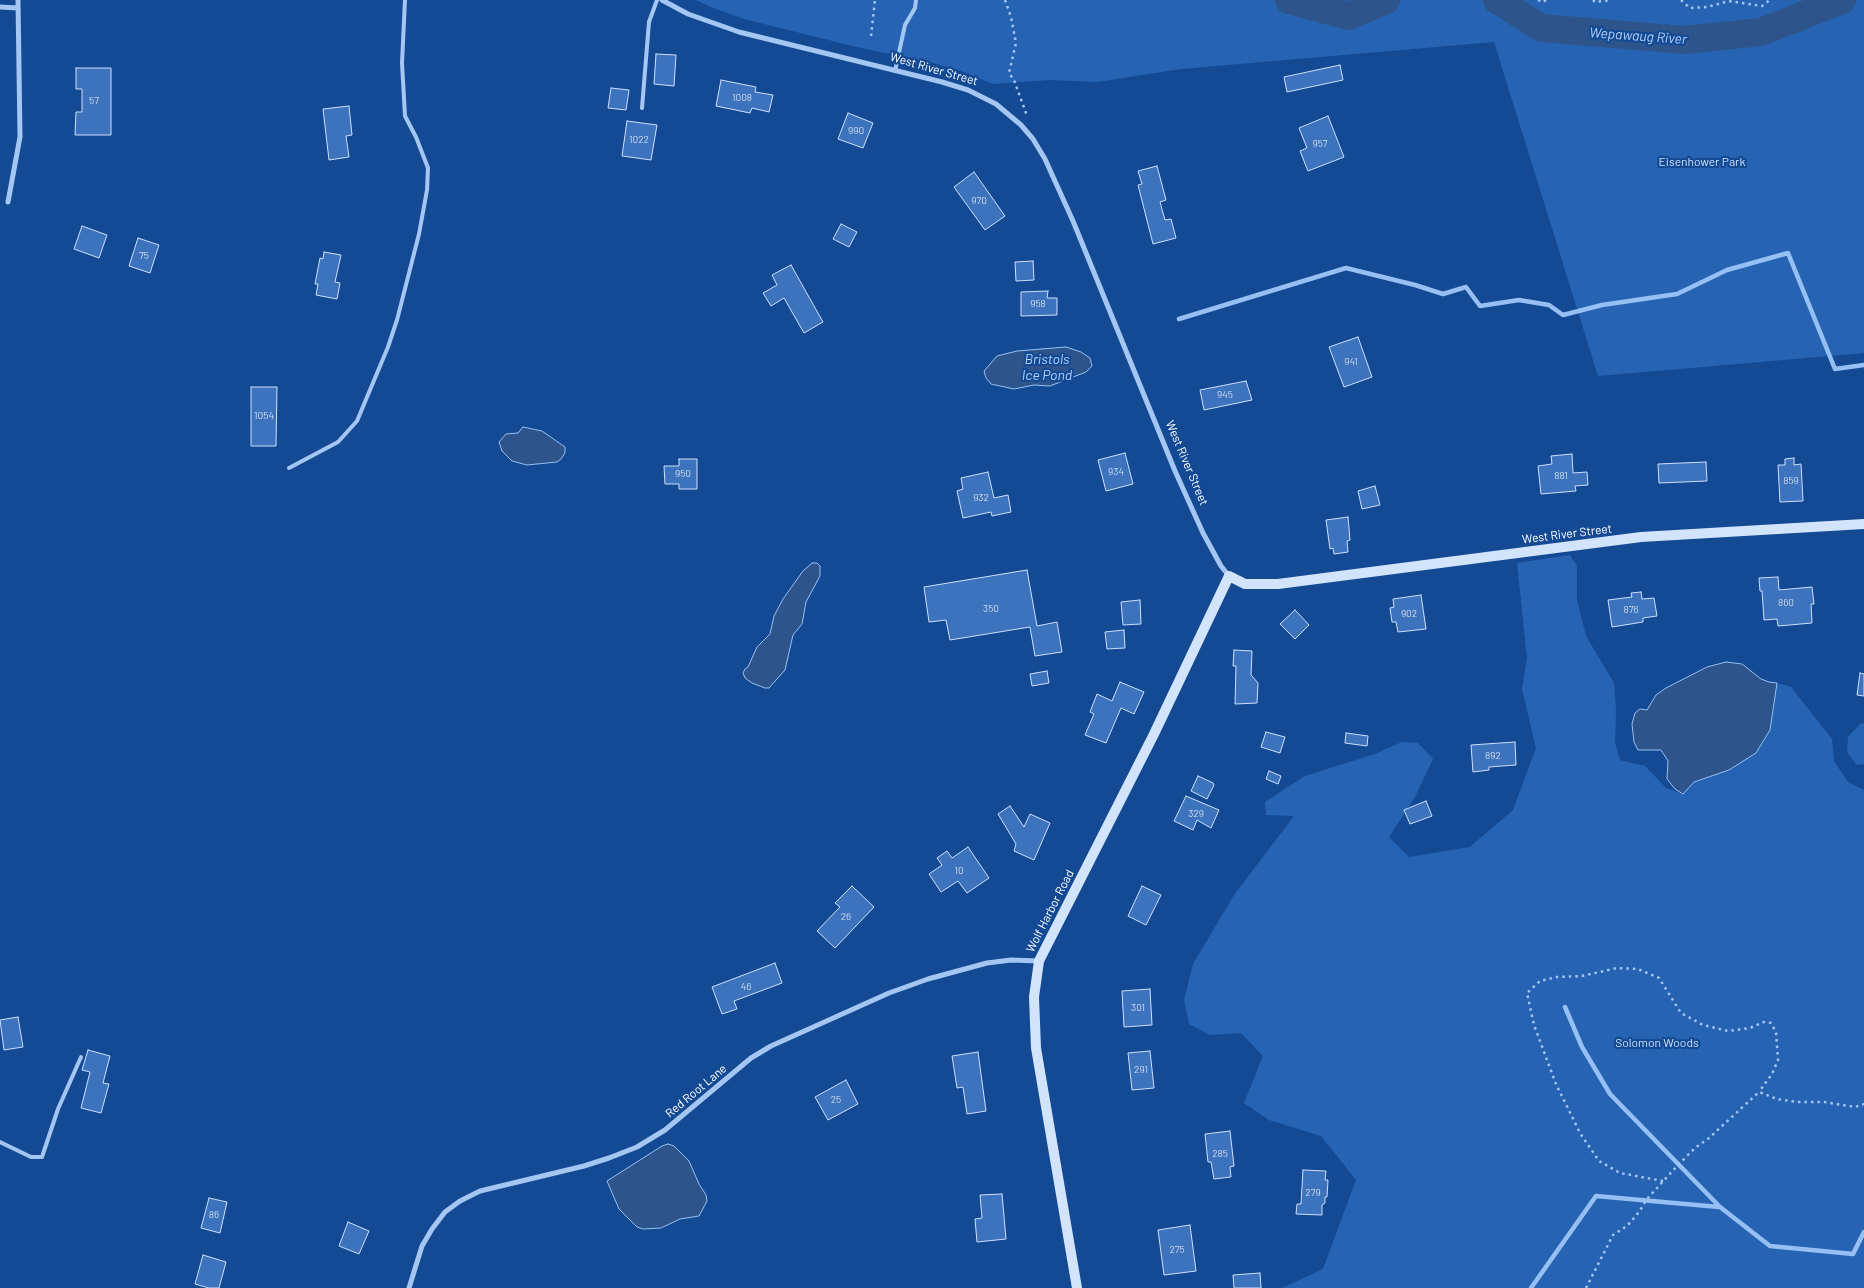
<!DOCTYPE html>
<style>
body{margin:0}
canvas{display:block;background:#144a94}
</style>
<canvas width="1864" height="1288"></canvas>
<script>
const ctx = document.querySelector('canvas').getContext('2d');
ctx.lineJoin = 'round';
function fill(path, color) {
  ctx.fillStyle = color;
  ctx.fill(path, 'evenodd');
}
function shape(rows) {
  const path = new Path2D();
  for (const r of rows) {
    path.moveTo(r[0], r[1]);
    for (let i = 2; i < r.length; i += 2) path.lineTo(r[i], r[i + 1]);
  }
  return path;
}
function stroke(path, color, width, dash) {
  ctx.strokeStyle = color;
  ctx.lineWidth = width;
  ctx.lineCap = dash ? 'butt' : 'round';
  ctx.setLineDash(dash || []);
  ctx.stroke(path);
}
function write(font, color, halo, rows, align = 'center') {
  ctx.font = font + ' Barlow,sans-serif';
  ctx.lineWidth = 4.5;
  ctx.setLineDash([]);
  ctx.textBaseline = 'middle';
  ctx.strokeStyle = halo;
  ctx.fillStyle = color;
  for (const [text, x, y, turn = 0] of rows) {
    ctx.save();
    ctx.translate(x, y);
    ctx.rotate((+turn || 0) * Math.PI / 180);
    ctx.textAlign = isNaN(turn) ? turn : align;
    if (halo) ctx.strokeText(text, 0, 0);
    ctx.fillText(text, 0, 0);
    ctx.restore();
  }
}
fill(shape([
 [696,0,1864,0,1864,353,1598,376,1494,42,1181,69,1097,82,1049,80,993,84,961,71,933,63,861,48,744,19,711,7],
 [1570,555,1577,566,1577,600,1586,636,1614,683,1616,710,1615,743,1620,760,1645,766,1666,788,1683,794,1694,782,1729,770,1770,730,1777,683,1791,687,1832,739,1834,761,1848,782,1864,790,1864,1288,1282,1288,1323,1269,1356,1180,1321,1136,1269,1120,1244,1103,1263,1056,1241,1033,1210,1035,1189,1024,1184,1000,1193,964,1234,895,1294,816,1266,815,1265,802,1305,776,1375,754,1402,742,1418,743,1433,759,1415,797,1389,837,1409,857,1470,847,1513,810,1536,748,1522,689,1527,658,1517,563],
 [1864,723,1864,764,1857,765,1847,752,1848,737,1860,724]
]), '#2664b3');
const water = shape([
 [1066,347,1081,352,1090,358,1092,366,1086,372,1050,386,1034,385,1014,389,991,384,986,378,984,371,997,356,1017,351,1066,347],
 [523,427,542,431,565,447,565,453,561,459,557,462,527,465,512,461,502,451,499,442,506,434,518,433,523,427],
 [812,563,817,563,820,566,820,576,806,602,802,624,793,635,785,670,769,688,765,688,752,683,745,678,743,673,745,669,748,667,757,647,770,634,774,616,783,599,803,571,812,563],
 [1726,662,1742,664,1761,679,1769,682,1777,683,1770,730,1756,753,1729,770,1694,782,1683,794,1675,789,1667,779,1668,761,1661,750,1638,750,1634,742,1632,724,1635,713,1640,709,1647,710,1656,695,1666,688,1707,667,1726,662],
 [668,1144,674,1146,689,1161,699,1184,706,1195,707,1201,699,1216,680,1219,661,1228,643,1229,637,1227,619,1209,607,1181,662,1146,668,1144]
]);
fill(water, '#2e558b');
stroke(water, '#96c0f4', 1);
stroke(shape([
 [1179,319,1346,268,1415,285,1443,294,1466,287,1480,306,1519,300,1549,305,1563,315,1602,305,1677,294,1727,270,1788,253,1835,369,1864,365],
 [1565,1007,1582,1047,1610,1094,1720,1207,1770,1246,1853,1254,1864,1232],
 [1531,1288,1596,1196,1719,1207]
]), '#96c0f4', 4.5);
stroke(shape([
 [1289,0,1348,16,1386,0],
 [1497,0,1541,28,1685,40,1761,32,1842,0]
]), '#2e558b', 28);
const building = shape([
 [656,54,676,55,674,86,654,84,656,54],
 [1340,65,1343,80,1287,92,1284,77,1340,65],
 [76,68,111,68,111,135,75,135,76,112,82,112,82,89,76,89,76,68],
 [721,80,756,87,755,92,773,95,769,112,752,108,750,113,716,106,721,80],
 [611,88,629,90,626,110,608,108,611,88],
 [349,106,352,135,346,136,349,157,329,160,323,109,349,106],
 [848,113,873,123,863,148,838,139,848,113],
 [1328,116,1344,157,1308,171,1300,151,1307,148,1299,128,1328,116],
 [627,121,657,125,651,160,622,156,627,121],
 [1157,166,1166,200,1160,202,1165,220,1171,219,1176,238,1153,244,1138,185,1142,184,1138,171,1157,166],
 [974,172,1005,216,985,230,954,187,974,172],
 [841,224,857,232,849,247,833,239,841,224],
 [82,226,107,235,99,258,74,249,82,226],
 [138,238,159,245,150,273,129,266,138,238],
 [324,252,341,255,335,282,340,283,337,299,316,295,318,284,315,284,320,258,323,259,324,252],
 [1033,261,1034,280,1016,281,1015,262,1033,261],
 [791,265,823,322,804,333,784,298,771,306,763,293,777,285,772,275,791,265],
 [1048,291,1047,298,1057,298,1057,315,1021,316,1021,292,1048,291],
 [1358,337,1372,377,1344,387,1329,347,1358,337],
 [1246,381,1252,400,1204,410,1200,390,1246,381],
 [251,387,277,387,276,446,251,446,251,387],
 [1125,453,1133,484,1106,491,1098,460,1125,453],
 [1572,454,1573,473,1587,472,1588,485,1575,486,1576,491,1541,494,1538,466,1552,464,1551,456,1572,454],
 [1794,458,1794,465,1801,464,1803,501,1780,502,1778,465,1785,465,1785,459,1794,458],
 [679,459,697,459,697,489,679,489,679,484,665,484,664,466,679,466,679,459],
 [1706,462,1707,481,1659,483,1658,464,1706,462],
 [988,472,994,498,1008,495,1011,512,992,516,991,512,963,518,957,491,963,489,961,478,988,472],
 [1375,486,1380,505,1362,509,1358,491,1375,486],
 [1348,517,1350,540,1347,541,1348,552,1334,554,1333,548,1330,549,1326,520,1348,517],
 [1027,570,1037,626,1057,622,1062,652,1035,656,1030,627,950,640,946,620,929,622,924,587,1027,570],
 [1778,577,1779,590,1812,587,1814,604,1811,604,1812,623,1778,626,1777,619,1764,620,1762,591,1760,591,1759,578,1778,577],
 [1641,592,1642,599,1654,598,1657,616,1643,618,1643,622,1612,627,1608,600,1632,597,1631,593,1641,592],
 [1421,595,1426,629,1398,632,1396,622,1392,622,1390,608,1394,607,1393,599,1421,595],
 [1140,600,1141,624,1123,625,1121,602,1140,600],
 [1295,610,1309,625,1295,639,1280,624,1295,610],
 [1124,630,1125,648,1107,649,1105,632,1124,630],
 [1234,650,1252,651,1251,675,1258,683,1257,703,1235,704,1236,666,1233,666,1234,650],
 [1047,671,1049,683,1032,686,1030,674,1047,671],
 [1860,673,1864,674,1864,696,1857,695,1860,673],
 [1120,682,1144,692,1134,714,1121,708,1106,743,1085,735,1094,714,1090,712,1097,694,1112,701,1120,682],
 [1266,732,1285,737,1280,753,1261,747,1266,732],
 [1346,733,1368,736,1367,746,1345,743,1346,733],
 [1515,742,1516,765,1489,767,1489,770,1473,772,1471,745,1515,742],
 [1269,771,1281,776,1278,784,1266,779,1269,771],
 [1198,776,1213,783,1214,785,1207,799,1191,791,1198,776],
 [1186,796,1219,810,1211,828,1197,820,1193,830,1174,821,1186,796],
 [1426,801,1432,816,1410,824,1404,810,1426,801],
 [1010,806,1024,827,1030,814,1050,823,1034,860,1014,851,1016,844,998,814,1010,806],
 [968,847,989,878,967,893,958,881,941,892,929,874,942,865,937,858,947,851,952,858,968,847],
 [852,886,874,907,835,948,817,931,840,907,835,903,852,886],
 [1142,886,1161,895,1146,925,1128,916,1142,886],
 [775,963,782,983,734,1001,737,1009,722,1014,712,987,775,963],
 [1150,989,1152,1025,1124,1027,1122,991,1150,989],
 [18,1017,23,1047,4,1050,0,1020,18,1017],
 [88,1050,110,1056,103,1083,109,1084,101,1113,81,1108,90,1072,82,1070,88,1050],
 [1150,1051,1154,1088,1132,1090,1128,1053,1150,1051],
 [978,1052,986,1111,967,1114,963,1087,957,1088,952,1056,978,1052],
 [846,1080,858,1104,828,1120,815,1097,846,1080],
 [1230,1131,1234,1166,1230,1167,1231,1177,1214,1179,1211,1162,1208,1162,1205,1134,1230,1131],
 [1303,1170,1326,1171,1325,1180,1328,1180,1327,1197,1325,1197,1325,1203,1322,1205,1322,1215,1296,1214,1297,1204,1301,1204,1303,1170],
 [1002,1194,1006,1239,977,1242,975,1219,982,1218,980,1195,1002,1194],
 [209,1198,227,1202,220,1233,201,1228,209,1198],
 [348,1222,369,1231,359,1254,339,1246,348,1222],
 [1190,1225,1196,1271,1164,1275,1158,1230,1190,1225],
 [203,1255,226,1262,219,1288,209,1288,195,1284,203,1255],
 [1260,1273,1261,1288,1234,1288,1233,1275,1260,1273]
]);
fill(building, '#3d73bc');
stroke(building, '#cbe0fc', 1);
stroke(shape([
 [1005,0,1011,17,1016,43,1009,73,1014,80,1026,113,1028,116],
 [1538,0,1543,2,1546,0],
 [1593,0,1595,2,1611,0],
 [1681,0,1690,8,1707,7,1729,1,1762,6,1770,0],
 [871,36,875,0],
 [1663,1181,1620,1173,1599,1161,1580,1133,1556,1084,1534,1025,1527,993,1540,981,1557,977,1582,976,1617,968,1638,969,1659,978,1681,1013,1703,1025,1728,1031,1750,1028,1764,1022,1771,1023,1776,1032,1778,1060,1772,1074,1759,1092],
 [1586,1288,1613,1235,1627,1226,1639,1212,1647,1199,1678,1165,1695,1148,1709,1138,1759,1092,1777,1099,1797,1102,1824,1102,1855,1107,1864,1104]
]), '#a4c6f2', 2.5, [2.5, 4]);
stroke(shape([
 [895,71,905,25,915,8,916,0],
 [642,108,649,22,657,0],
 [289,468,338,442,357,421,388,347,397,320,419,234,427,190,428,168,416,137,405,116,402,63,405,0],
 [0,1142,31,1157,42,1157,58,1109,81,1057]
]), '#a4c6f2', 4);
stroke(shape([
 [662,0,688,14,739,32,942,82,968,90,996,104,1021,125,1033,139,1045,159,1073,221,1175,471,1203,533,1221,566,1229,576],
 [0,7,18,8],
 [8,202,20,137,18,0],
 [409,1288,422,1246,432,1229,445,1212,460,1201,480,1191,584,1166,609,1158,637,1147,665,1130,751,1058,771,1046,889,993,928,979,987,963,1011,960,1039,961]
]), '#a4c6f2', 5);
stroke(shape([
 [1077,1288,1036,1048,1034,997,1039,961,1154,734,1229,576,1245,584,1278,584,1641,537,1864,524]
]), '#d2e4fc', 10);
write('10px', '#cedcee', null, [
 ["1008",742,98],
 ["57",94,101],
 ["990",856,131],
 ["1022",639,140],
 ["957",1320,144],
 ["970",979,201],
 ["75",144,256],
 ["958",1038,304],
 ["941",1351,362],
 ["945",1225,395],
 ["1054",264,416],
 ["934",1116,472],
 ["950",683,474],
 ["881",1561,476],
 ["859",1791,481],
 ["932",981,498],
 ["860",1786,603],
 ["350",991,609],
 ["876",1631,610],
 ["902",1409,614],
 ["892",1493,756],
 ["329",1196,814],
 ["10",959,871],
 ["26",846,917],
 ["46",746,987],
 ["301",1138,1008],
 ["291",1141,1070],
 ["25",836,1100],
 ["285",1220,1154],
 ["279",1313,1193],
 ["86",214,1215],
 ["275",1177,1250]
]);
write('12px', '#fff', '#144a94', [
 ["West River Street",934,69,16],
 ["West River Street",1187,463,67],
 ["West River Street",1567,534,-7],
 ["Wolf Harbor Road",1050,911,-63],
 ["Red Root Lane",696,1091,-40]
]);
write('12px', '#cbe0fc', '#144a94', [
 ["Eisenhower Park",1702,162],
 ["Solomon Woods",1657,1043]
]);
write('italic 14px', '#b0d0f8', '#144a94', [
 ["Wepawaug River",1638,36,4],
 ["Bristols",1047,359],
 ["Ice Pond",1047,375]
]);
</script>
